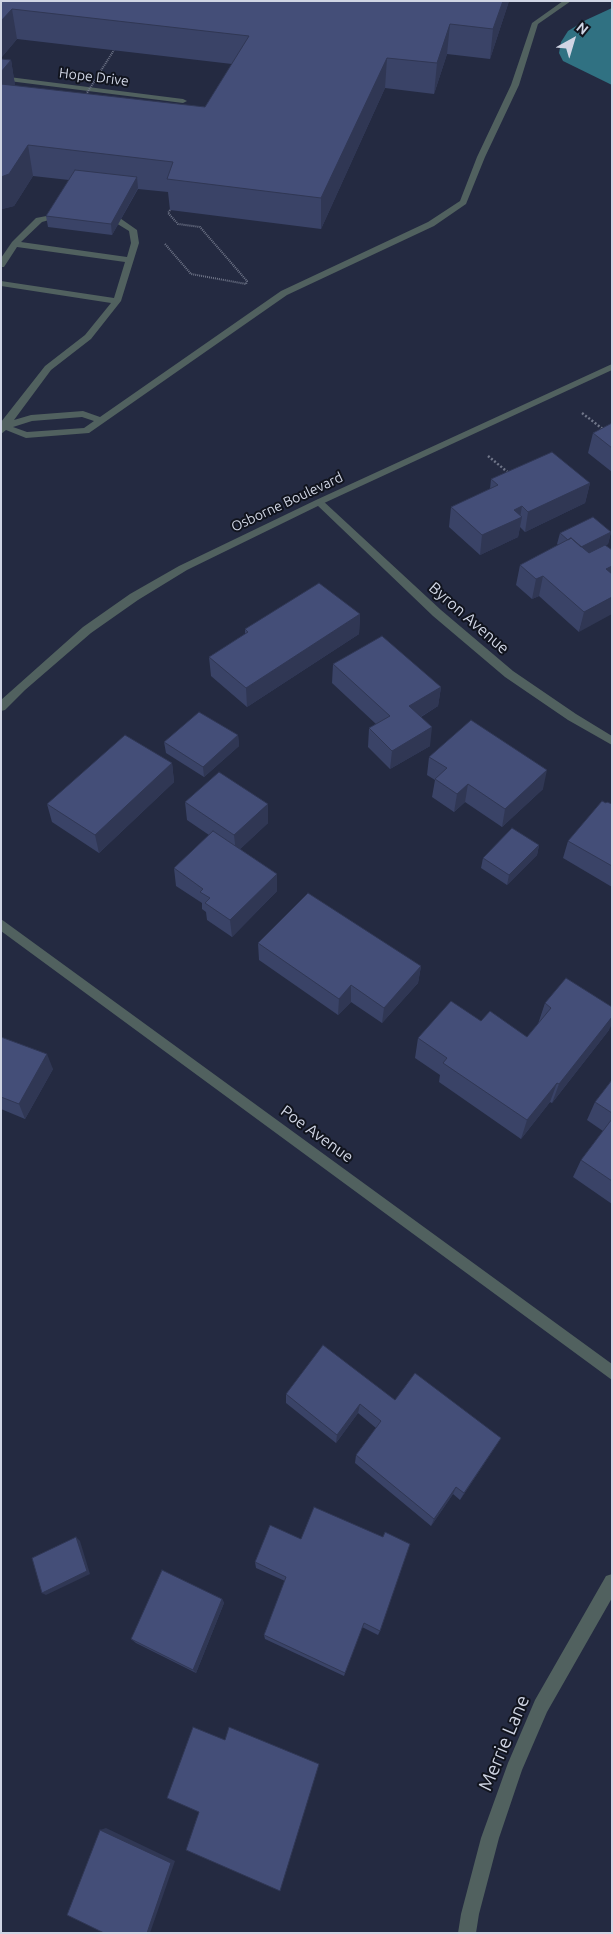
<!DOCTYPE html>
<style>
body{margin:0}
#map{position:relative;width:613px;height:1934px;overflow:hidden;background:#242a41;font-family:Ubuntu,sans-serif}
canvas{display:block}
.frame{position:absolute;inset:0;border:2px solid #d0d5e4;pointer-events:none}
.north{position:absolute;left:548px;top:15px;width:50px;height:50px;-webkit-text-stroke:4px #11141e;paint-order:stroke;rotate:39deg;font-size:14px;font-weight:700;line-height:20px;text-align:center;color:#d0d5e4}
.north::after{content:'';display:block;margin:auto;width:18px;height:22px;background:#d0d5e4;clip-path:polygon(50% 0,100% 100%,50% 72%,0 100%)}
</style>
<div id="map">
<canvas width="613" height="1934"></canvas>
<div class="frame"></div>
<div class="north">N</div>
</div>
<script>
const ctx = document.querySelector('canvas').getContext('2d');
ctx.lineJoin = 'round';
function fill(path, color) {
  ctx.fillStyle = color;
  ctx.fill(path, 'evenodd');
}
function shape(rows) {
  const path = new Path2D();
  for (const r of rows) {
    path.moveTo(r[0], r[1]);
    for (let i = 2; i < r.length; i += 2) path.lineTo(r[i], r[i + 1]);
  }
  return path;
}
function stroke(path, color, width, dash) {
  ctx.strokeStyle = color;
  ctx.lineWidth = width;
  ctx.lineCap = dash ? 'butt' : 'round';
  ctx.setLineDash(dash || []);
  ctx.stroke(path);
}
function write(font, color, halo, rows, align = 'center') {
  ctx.font = font + ' Ubuntu,sans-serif';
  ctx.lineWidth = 4;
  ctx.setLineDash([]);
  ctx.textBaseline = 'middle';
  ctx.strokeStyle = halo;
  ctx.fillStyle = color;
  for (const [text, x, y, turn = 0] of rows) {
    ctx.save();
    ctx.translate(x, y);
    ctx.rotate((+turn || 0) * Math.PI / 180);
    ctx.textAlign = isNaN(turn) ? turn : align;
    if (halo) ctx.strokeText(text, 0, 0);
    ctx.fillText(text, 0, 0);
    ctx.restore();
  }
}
fill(shape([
 [612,8,612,85,563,61,559,53,561,42,568,31,586,20]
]), '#307182');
stroke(shape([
 [165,244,191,274,246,284,247,281,200,227,178,224,168,213,170,210]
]), '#707689', 2, [1, 1]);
stroke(shape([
 [582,413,612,436],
 [488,456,510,474]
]), '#707689', 2.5, [2, 2]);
fill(shape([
 [563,1,571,1,538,24,519,85,485,157,466,204,434,226,287,295,89,433,26,438,6,430,1,434,1,422,45,366,85,335,111,303,1,286,1,281,114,298,125,262,17,247,4,267,1,267,1,258,12,242,36,218,62,213,66,215,42,222,21,242,127,257,131,243,129,231,111,220,100,216,104,214,117,216,137,230,139,243,121,301,91,339,51,370,14,420,31,415,83,411,100,417,281,291,428,222,460,201,477,157,511,85,532,23,563,1],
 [82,417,94,421,84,428,27,432,13,427,32,421,82,417],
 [1,76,183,99,187,101,183,103,1,80,1,76]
]), '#51615f');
fill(shape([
 [319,499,322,500,441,610,513,671,576,714,612,736,612,745,568,720,505,677,433,616,316,504,314,502,319,499],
 [1,919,612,1364,612,1380,1,931,1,919],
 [612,1574,612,1598,547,1712,522,1770,499,1838,479,1914,476,1933,458,1933,461,1914,481,1838,508,1763,535,1700,606,1576,612,1574]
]), '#51615f');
fill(shape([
 [612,364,612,370,322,504,187,570,138,600,91,633,25,690,5,710,1,711,1,700,83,627,130,594,179,566,316,500,612,364]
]), '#51615f');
stroke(shape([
 [85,96,114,50]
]), '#707689', 2, [1, 1]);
fill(shape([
 [1,1,509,1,490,59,447,54,434,94,385,88,321,229,170,210,168,192,138,189,112,235,48,227,46,216,69,180,33,176,14,206,2,209,1,211,1,59,11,60,15,86,205,107,232,64,17,39,1,58],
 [612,423,612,472,588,453,593,433],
 [491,479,590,483,585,503,525,532,520,527,518,537,480,555,449,527,451,507,490,489],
 [611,532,608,544,606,545,579,632,539,596,532,599,516,585,520,565,558,545,557,544,560,533],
 [360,614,359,634,247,707,211,676,209,657,245,634,245,629],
 [333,664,441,687,438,706,421,717,430,746,390,769,368,747,369,728,376,724,332,683],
 [238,735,239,746,204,777,166,753,164,742],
 [429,757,543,789,502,827,465,802,454,812,432,797,435,780,427,775],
 [172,763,174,782,99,853,52,822,47,804],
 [185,802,268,823,240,849,277,874,277,891,232,937,207,920,206,912,202,909,202,903,176,886,174,868,209,835,187,820],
 [606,803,612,804,612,887,563,858,568,841],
 [539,845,537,855,507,885,481,868,483,858],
 [258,943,421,966,418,983,382,1023,351,1002,338,1015,259,960],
 [545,1003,609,1030,552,1103,550,1102,521,1139,439,1082,440,1075,415,1058,418,1038,481,1021,527,1037,538,1024],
 [1,1037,53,1069,25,1119,1,1109],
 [612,1080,612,1204,573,1177,581,1160,603,1131,587,1120,595,1102],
 [286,1394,395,1400,501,1438,460,1500,453,1494,431,1526,355,1463,356,1455,376,1428,358,1413,336,1443,286,1403],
 [270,1525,380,1631,378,1635,362,1627,344,1676,265,1639,264,1635,285,1581,256,1568,255,1562],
 [222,1599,224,1603,196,1673,136,1643,131,1639]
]), '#3a4367');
fill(shape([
 [503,1,509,1,490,59,493,29],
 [12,9,17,39,1,58,1,21],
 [450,24,447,54,434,94,437,63],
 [387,58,385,88,321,229,321,198],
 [11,60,16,91,1,109,1,72],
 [28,145,33,176,14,206,2,209,1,211,1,177],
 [137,177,138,188,112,235,111,224],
 [590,483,585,503,525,532,528,512],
 [522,506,520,518,522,517,518,537,480,555,482,535,514,510],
 [611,532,608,544,575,560,578,548],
 [612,566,612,583,606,569],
 [543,576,539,596,532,599,536,579],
 [612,597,612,614,579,632,584,612],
 [360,614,359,634,247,707,246,688],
 [441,687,438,706,407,725,409,706],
 [432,727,430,746,390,769,392,751],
 [238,735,239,746,204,777,203,767],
 [172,763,174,782,99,853,95,835],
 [547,770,543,789,502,827,505,809],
 [468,784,465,802,454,812,457,794],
 [268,804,268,823,236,853,234,835],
 [539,845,537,855,507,885,509,875],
 [277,874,277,891,232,937,230,920],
 [421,966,418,983,382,1023,384,1008],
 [351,985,351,1002,338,1015,339,999],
 [612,1017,612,1024,609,1030,552,1103,559,1084],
 [47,1054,53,1069,25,1119,19,1104],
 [557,1083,550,1102,521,1139,527,1120],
 [360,1404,358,1413,336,1443,337,1435],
 [501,1438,496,1446,460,1500,464,1493],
 [456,1487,453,1494,431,1526,434,1519],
 [76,1537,80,1541,90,1574,46,1595,42,1593],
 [222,1599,224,1603,196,1673,193,1670],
 [106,1828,175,1861,150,1933,147,1933,100,1830]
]), '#303754');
const building = shape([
 [1,1,503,1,493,29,450,24,437,63,387,58,321,198,167,179,173,162,28,145,9,174,1,177,1,84,205,107,249,36,12,9,1,21,1,1],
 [1,59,11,60,1,72,1,59],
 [75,170,137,177,111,224,46,216,75,170],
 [612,423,612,448,593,433,612,423],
 [552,452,590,483,528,512,522,506,514,510,522,517,482,535,451,507,498,485,491,479,552,452],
 [593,517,611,532,581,547,571,538,568,540,560,533,593,517],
 [571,538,589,553,605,545,612,550,612,566,606,569,612,574,612,597,584,612,543,576,536,579,520,565,571,538],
 [319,583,360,614,246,688,209,657,248,632,245,629,319,583],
 [382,636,441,687,409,706,432,727,392,751,369,728,390,716,333,664,382,636],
 [199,712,238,735,203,767,164,742,199,712],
 [471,720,547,770,505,809,468,784,457,794,435,779,447,768,429,757,471,720],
 [125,735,172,763,95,835,47,804,125,735],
 [219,772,268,804,234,835,185,802,219,772],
 [602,801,606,803,607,802,612,804,612,866,568,841,602,801],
 [512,828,539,845,509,875,483,858,512,828],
 [213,831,277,874,230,920,205,903,210,898,200,892,203,889,174,868,213,831],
 [308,893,421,966,384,1008,351,985,339,999,258,943,308,893],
 [566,978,612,1007,612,1017,559,1084,557,1083,527,1120,443,1063,447,1058,418,1038,451,1001,481,1021,490,1011,527,1037,551,1008,545,1003,566,978],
 [1,1037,47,1054,19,1104,1,1097,1,1037],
 [612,1080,612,1113,595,1102,612,1080],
 [612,1119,612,1181,581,1160,612,1119],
 [323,1345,395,1400,415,1373,501,1438,464,1493,456,1487,434,1519,356,1455,381,1421,360,1404,337,1435,286,1394,323,1345],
 [314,1507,383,1537,385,1532,410,1544,380,1631,364,1623,345,1673,264,1635,286,1577,255,1562,270,1525,301,1539,314,1507],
 [76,1537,87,1571,42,1593,32,1558,76,1537],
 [162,1570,222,1599,193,1670,131,1639,162,1570],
 [193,1727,225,1740,229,1727,319,1764,280,1891,186,1850,199,1812,167,1798,193,1727],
 [100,1830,171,1863,147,1933,104,1933,67,1915,100,1830]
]);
fill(building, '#444e78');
stroke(building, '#303754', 1);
write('14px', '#d0d5e4', '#11141e', [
 ["Hope Drive",94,77,7],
 ["Osborne Boulevard",287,502,-25]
]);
write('16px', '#d0d5e4', '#11141e', [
 ["Byron Avenue",469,618,41],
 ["Poe Avenue",317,1134,36]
]);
write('19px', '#d0d5e4', '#11141e', [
 ["Merrie Lane",504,1743,-67]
]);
</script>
